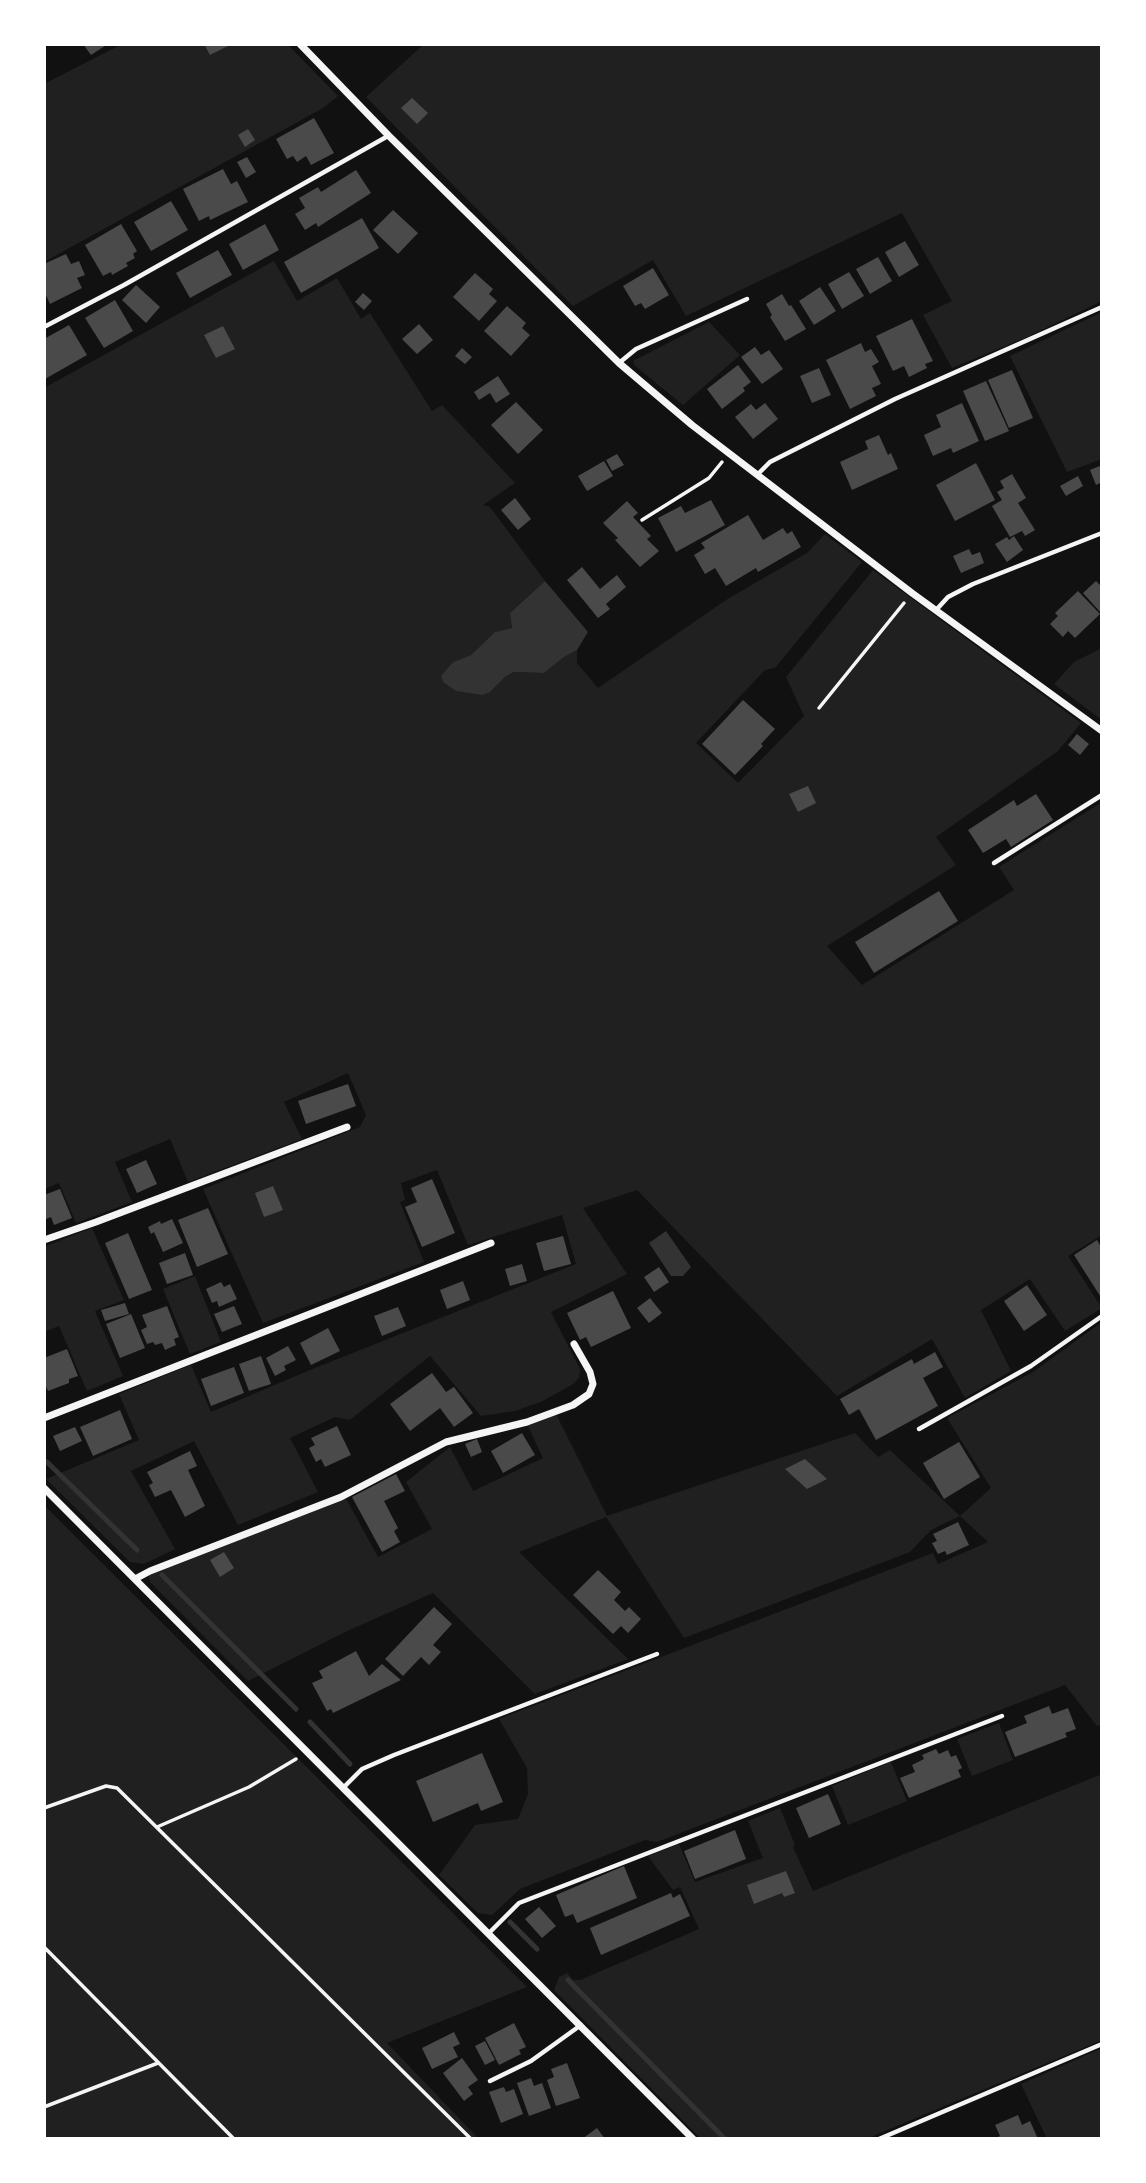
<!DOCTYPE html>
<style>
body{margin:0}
#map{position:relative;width:1146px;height:2183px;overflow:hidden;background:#111;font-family:"Exo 2",sans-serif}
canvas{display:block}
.frame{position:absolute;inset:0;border:46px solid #fff;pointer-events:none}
</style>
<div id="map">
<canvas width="1146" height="2183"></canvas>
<div class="frame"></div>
</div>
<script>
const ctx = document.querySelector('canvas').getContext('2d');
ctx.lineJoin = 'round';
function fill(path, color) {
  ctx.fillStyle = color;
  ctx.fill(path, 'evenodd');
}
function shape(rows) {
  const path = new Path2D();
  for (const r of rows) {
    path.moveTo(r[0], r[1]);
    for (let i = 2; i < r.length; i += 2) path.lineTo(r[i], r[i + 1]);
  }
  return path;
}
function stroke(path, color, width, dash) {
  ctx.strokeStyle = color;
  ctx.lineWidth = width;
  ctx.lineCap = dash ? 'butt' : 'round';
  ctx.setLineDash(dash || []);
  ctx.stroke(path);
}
fill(shape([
 [122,44,287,44,338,96,323,108,44,262,44,84],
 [424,44,1102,44,1102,301,1027,337,952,368,923,315,952,301,902,213,686,316,653,260,573,306,366,97],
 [274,261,297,301,337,278,361,319,370,313,432,411,442,405,515,483,483,505,490,507,545,581,510,613,512,628,495,632,471,655,453,662,441,676,443,682,490,692,505,677,514,672,544,673,564,657,577,650,577,663,598,688,729,598,807,553,825,534,862,562,775,668,765,670,696,743,738,783,804,716,786,677,873,570,1081,723,1058,751,936,837,956,865,827,946,862,985,1014,890,999,867,1102,802,1102,1235,1068,1256,1102,1308,1065,1331,1030,1279,981,1310,1011,1371,965,1398,932,1339,837,1396,637,1190,583,1208,627,1274,551,1312,580,1369,579,1378,573,1384,541,1402,515,1411,481,1416,430,1356,350,1420,335,1417,290,1438,318,1492,238,1525,194,1441,131,1471,175,1549,144,1564,130,1562,46,1479,139,1440,119,1394,191,1365,211,1412,310,1370,576,1264,562,1215,468,1245,437,1170,401,1183,405,1200,400,1202,424,1262,263,1323,203,1189,360,1127,366,1115,348,1073,284,1102,302,1139,188,1182,170,1139,115,1162,132,1202,76,1223,59,1183,44,1189,44,388],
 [1102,312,1102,459,1067,472,1010,356],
 [709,322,740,355,683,405,634,365,633,361],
 [1102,648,1102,720,1054,684,1074,662],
 [92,1228,124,1300,95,1311,123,1376,87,1391,59,1326,44,1332,44,1247],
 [195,1276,221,1342,190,1354,163,1289],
 [1102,1322,1102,1724,1097,1726,1065,1685,657,1842,645,1840,520,1889,492,1915,478,1913,439,1875,475,1825,518,1819,528,1794,527,1768,499,1719,933,1553,938,1564,988,1542,960,1516,931,1530,910,1552,684,1638,606,1517,519,1552,628,1659,535,1694,433,1593,345,1632,248,1681,150,1582,149,1576,153,1570,343,1493,378,1557,432,1529,406,1482,450,1447,473,1491,543,1458,527,1424,555,1412,607,1516,855,1433,878,1457,890,1450,960,1516,991,1488,947,1418,1033,1372],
 [44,1505,527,1987,387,2043,479,2139,44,2139],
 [999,1723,1013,1760,972,1776,957,1739],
 [891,1762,907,1801,848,1825,832,1786],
 [1102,1774,1102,2040,866,2139,701,2139,554,1990,559,1977,567,1973,573,1980,580,1980,699,1929,680,1887,673,1890,648,1856,679,1844,695,1882,763,1858,748,1821,780,1808,795,1845,793,1847,813,1891],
 [1102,2048,1102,2139,1047,2139,1021,2084]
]), '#202020');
fill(shape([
 [545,581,588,632,577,650,564,657,544,673,514,672,505,677,490,692,482,695,456,691,443,682,441,676,453,662,471,655,495,632,512,628,510,613],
 [666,1231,691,1267,683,1276,671,1276,649,1243]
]), '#333');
stroke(shape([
 [47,1462,137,1550],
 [162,1575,296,1709],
 [310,1722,350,1764],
 [510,1922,537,1949],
 [568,1980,725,2139]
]), '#333', 5);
fill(shape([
 [83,44,108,44,91,55],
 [204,44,232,44,210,55],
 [412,98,428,113,417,124,401,108],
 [314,118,334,153,311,165,306,156,297,162,293,156,287,159,276,139],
 [248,129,255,140,245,147,238,135],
 [247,157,256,172,246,178,237,162],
 [223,169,231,184,237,181,248,202,210,220,209,216,199,221,183,189],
 [356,170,371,193,318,227,316,223,305,230,295,214,305,208,299,198,318,187,321,192],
 [171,201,188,230,151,251,134,222],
 [393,210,418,233,398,254,373,230],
 [362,218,379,248,301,293,284,262],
 [121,224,137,251,133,254,135,258,126,263,128,266,112,275,111,272,103,276,85,245],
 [265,224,279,250,243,270,229,244],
 [905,241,919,265,899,277,885,252],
 [218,250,232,275,190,298,176,273],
 [66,254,71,264,79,261,85,275,77,278,82,288,50,304,44,291,44,264],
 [878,257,892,281,870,294,856,269],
 [653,268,669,295,645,309,641,303,635,306,623,286],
 [849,272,864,296,842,309,828,284],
 [475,273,493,289,489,294,497,301,479,321,453,297],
 [136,285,160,307,146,323,122,300],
 [820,287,836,311,814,325,799,301],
 [363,293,372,301,364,310,355,302],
 [782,294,789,306,791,305,806,329,785,341,770,317,772,315,766,304],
 [115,300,133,331,104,348,85,318],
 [507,306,526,323,522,328,530,335,511,356,484,331],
 [912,319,933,361,925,364,927,368,909,377,904,366,893,371,876,336],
 [419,324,433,340,417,354,402,339],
 [69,325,87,355,45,379,44,339],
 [223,326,235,349,216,358,204,335],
 [861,343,865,352,871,349,879,362,872,366,881,384,872,388,876,396,850,409,826,360],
 [755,347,761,355,769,350,783,369,762,384,741,357],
 [462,348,472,357,465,364,455,356],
 [738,365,751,382,743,388,745,391,722,409,707,389],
 [819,368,831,395,812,403,800,376],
 [1012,370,1033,418,1009,428,988,380],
 [498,376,510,394,496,403,490,393,479,400,474,392],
 [986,381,1009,431,985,441,963,391],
 [516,402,543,430,518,454,491,425],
 [765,403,778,419,753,439,735,417,751,404,756,410],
 [962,403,979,441,953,453,951,448,933,456,924,435,941,427,936,415],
 [879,435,888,455,891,453,898,469,852,490,840,462,868,449,865,441],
 [617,454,624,465,612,471,606,460],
 [604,461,613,476,587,491,578,476],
 [976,463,995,500,955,521,936,485],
 [1102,465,1102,482,1096,485,1090,470],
 [1012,474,1026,498,1018,503,1035,530,1025,536,1022,531,1010,537,992,506,1002,500,997,492,1004,488,1000,481],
 [1078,476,1083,486,1066,496,1060,486],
 [515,498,531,519,518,530,501,510],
 [711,500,725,525,676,552,658,518,681,506,685,513],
 [627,501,638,513,633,517,651,536,647,539,659,551,640,567,615,540,618,538,603,523],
 [748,515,763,540,783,528,787,534,792,531,801,547,758,572,756,568,726,586,715,568,705,574,694,555,705,548,701,543],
 [1014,536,1023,550,1007,562,995,544,1007,537,1009,540],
 [969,549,972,555,980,552,984,563,961,573,953,556],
 [582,567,600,589,617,575,626,587,606,604,610,609,598,618,567,580],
 [1096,581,1102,587,1102,614,1083,593],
 [1078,591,1100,614,1075,638,1068,631,1063,637,1050,624,1058,616,1055,613],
 [743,700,775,729,761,744,763,746,735,775,702,744],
 [1077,734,1089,744,1080,755,1068,745],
 [808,786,816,803,798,812,789,794],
 [1036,794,1053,820,1011,847,1006,839,983,853,968,830,1014,800,1017,806],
 [939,891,958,921,874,973,855,942],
 [348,1084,356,1106,306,1124,298,1101],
 [146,1160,157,1184,137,1193,126,1169],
 [432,1179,455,1233,422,1247,405,1207,417,1202,411,1188],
 [273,1186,283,1210,264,1217,255,1193],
 [60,1189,72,1218,54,1225,51,1217,44,1220,44,1195],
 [208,1208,228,1254,197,1267,178,1220],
 [172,1219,183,1243,163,1252,154,1232,151,1234,148,1227,160,1221,161,1224],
 [128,1233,152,1290,129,1299,105,1243],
 [563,1236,571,1264,544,1271,536,1243],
 [1097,1240,1100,1245,1102,1244,1102,1299,1074,1255],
 [185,1253,193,1275,167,1284,159,1263],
 [522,1264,527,1281,510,1286,505,1269],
 [659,1267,669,1282,654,1292,644,1277],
 [463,1281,470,1300,447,1309,440,1290],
 [221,1282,224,1287,230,1284,237,1299,219,1307,217,1301,212,1303,206,1289],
 [1027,1285,1047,1315,1024,1331,1004,1301],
 [613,1291,631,1328,591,1347,586,1337,580,1340,567,1313],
 [650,1298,662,1313,649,1323,637,1308],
 [125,1303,129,1314,105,1321,101,1310],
 [167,1306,179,1337,174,1339,176,1345,165,1350,162,1343,155,1345,153,1342,147,1344,141,1330,147,1327,142,1315],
 [234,1306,242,1324,222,1332,214,1314],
 [398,1307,406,1326,382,1336,374,1316],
 [131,1314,145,1348,120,1358,106,1324],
 [328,1328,340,1351,311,1365,300,1343],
 [288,1346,296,1360,284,1366,286,1370,275,1376,266,1358],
 [67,1349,78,1376,69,1379,69,1383,48,1391,44,1382,44,1358],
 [935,1352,943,1367,923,1378,938,1406,876,1440,859,1409,849,1415,840,1399,912,1359,914,1364],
 [261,1356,271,1384,249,1391,239,1364],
 [234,1367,244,1393,211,1406,201,1379],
 [432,1373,446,1392,454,1387,473,1413,454,1427,440,1408,410,1431,390,1404],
 [120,1410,132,1439,93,1456,80,1427],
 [337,1426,351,1455,325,1467,321,1459,316,1462,309,1448,315,1445,311,1438],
 [75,1427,82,1441,60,1451,53,1436],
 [522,1433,535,1455,503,1473,491,1451],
 [477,1439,482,1452,471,1457,465,1444],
 [959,1442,980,1477,944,1499,923,1463],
 [190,1451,197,1466,188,1470,205,1506,185,1517,171,1490,155,1497,149,1485,153,1483,147,1472],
 [805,1459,827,1479,807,1489,785,1469],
 [396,1474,405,1491,384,1501,398,1528,394,1531,400,1542,382,1552,352,1497],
 [958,1522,969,1545,947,1555,945,1551,938,1554,932,1543,937,1541,933,1534],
 [224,1552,234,1568,220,1577,210,1560],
 [598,1570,621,1592,614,1600,625,1611,629,1607,641,1619,628,1633,621,1626,613,1634,573,1595],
 [434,1607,452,1624,433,1645,441,1652,429,1665,421,1657,403,1676,385,1659],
 [356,1651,369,1676,382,1664,401,1680,333,1713,331,1709,327,1711,312,1683,323,1678,319,1671],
 [1049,1706,1052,1714,1068,1708,1076,1729,1065,1733,1067,1737,1015,1757,1005,1732,1027,1723,1024,1716],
 [936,1749,939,1754,948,1750,951,1757,956,1755,962,1768,958,1770,961,1777,909,1798,900,1778,915,1772,912,1765,924,1759,922,1755],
 [482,1753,503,1802,481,1811,478,1803,433,1822,416,1781],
 [828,1794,841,1824,809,1838,796,1808],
 [735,1830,746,1859,695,1879,684,1851],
 [624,1866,637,1898,577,1923,573,1914,565,1917,556,1895],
 [786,1871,795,1893,784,1897,782,1893,754,1904,747,1885],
 [671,1893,673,1898,680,1894,690,1916,601,1955,590,1928],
 [539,1907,556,1926,542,1938,525,1919],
 [514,2023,526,2047,519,2050,521,2054,499,2065,485,2038],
 [454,2032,460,2044,453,2047,458,2057,432,2069,422,2048],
 [485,2041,495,2060,485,2065,475,2046],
 [462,2058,478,2080,468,2087,473,2094,464,2101,443,2073],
 [567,2063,580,2098,556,2106,547,2080,554,2077,551,2069],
 [531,2078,534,2086,542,2083,551,2108,529,2116,517,2083],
 [504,2087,506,2092,514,2089,523,2114,501,2123,489,2092],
 [1018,2115,1022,2125,1030,2121,1038,2139,993,2139,1000,2136,995,2125],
 [597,2128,605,2139,582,2139]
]), '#4a4a4a');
stroke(shape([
 [642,520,709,478,722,462],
 [819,708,904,603],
 [44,1808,106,1786,117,1788,471,2139],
 [157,1827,249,1787,296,1759],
 [44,1947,234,2139],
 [44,2107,158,2063]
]), '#f5f5f5', 3.5);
stroke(shape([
 [44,327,124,285,388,136],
 [619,363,636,349,747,299],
 [758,474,770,462,895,399,1102,307],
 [937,609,948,597,973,584,1102,533],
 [994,863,1102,795],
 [919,1429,1031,1366,1102,1316],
 [343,1788,362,1769,394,1755,657,1654],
 [489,1933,519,1903,1002,1716],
 [490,2081,531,2061,581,2025],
 [879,2139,1102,2044]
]), '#f5f5f5', 4.5);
stroke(shape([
 [300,44,389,136,619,363,692,425,912,593,1102,731],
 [44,1240,96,1222,347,1127],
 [44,1418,491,1243],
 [44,1488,693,2139],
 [135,1579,150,1571,341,1497,446,1442,527,1422,573,1405,589,1394,593,1384,590,1372,574,1344]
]), '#f5f5f5', 7);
</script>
